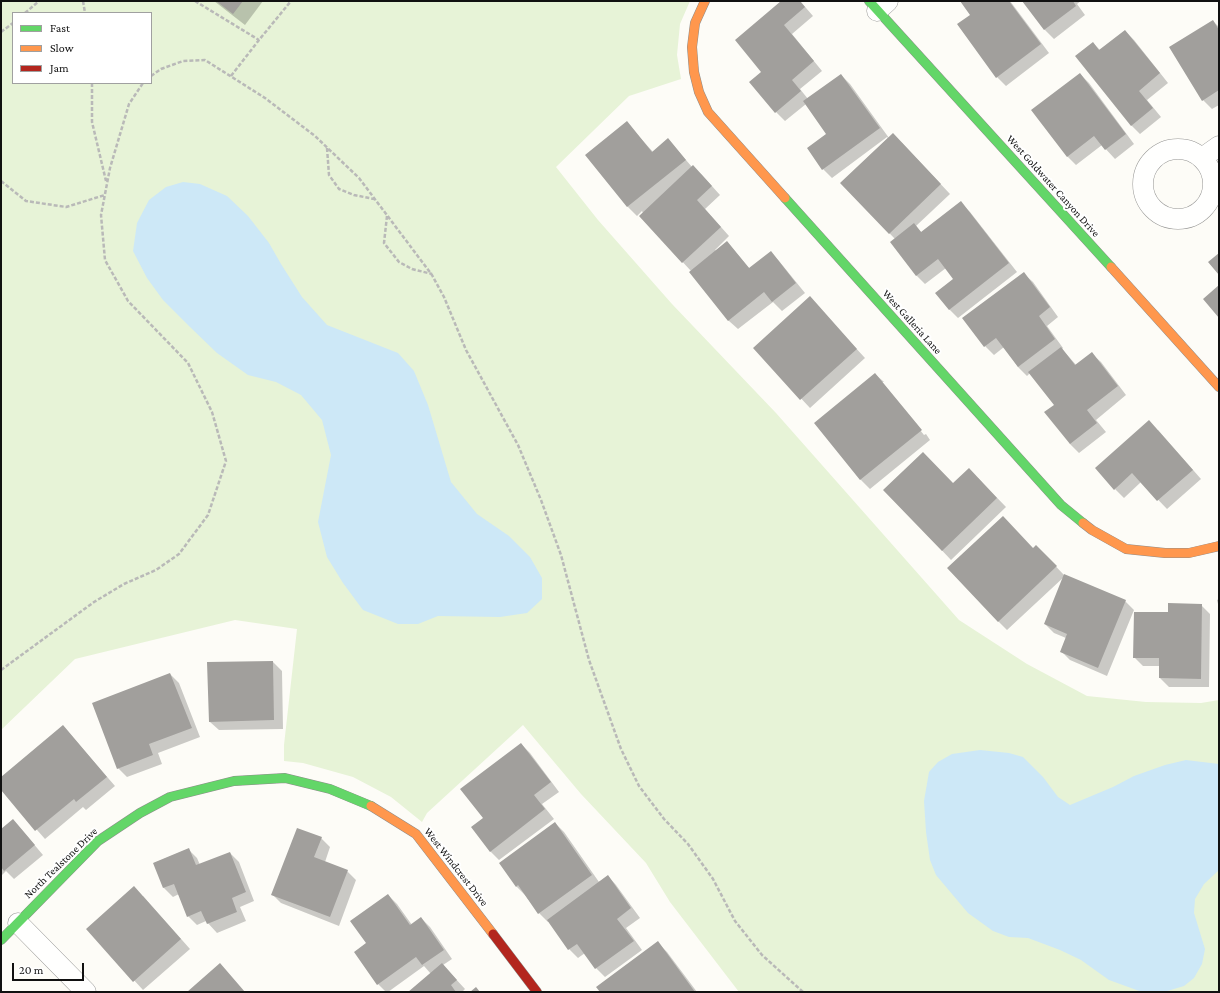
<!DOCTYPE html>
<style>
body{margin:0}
#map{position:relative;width:1220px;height:993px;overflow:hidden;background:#fdfcf7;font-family:"Crimson Pro",serif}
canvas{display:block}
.frame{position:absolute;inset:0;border:2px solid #111;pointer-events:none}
.legend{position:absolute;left:12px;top:12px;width:140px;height:72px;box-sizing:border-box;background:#fff;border:1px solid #a0a0a0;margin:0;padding:5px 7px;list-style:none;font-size:12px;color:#111}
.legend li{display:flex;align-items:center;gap:8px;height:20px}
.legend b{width:20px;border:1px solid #a0a0a0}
.scale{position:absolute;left:12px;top:963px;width:72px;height:18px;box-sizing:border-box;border:2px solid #111;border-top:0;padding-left:5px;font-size:12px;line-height:14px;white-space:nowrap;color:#111;-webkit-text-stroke:3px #fff;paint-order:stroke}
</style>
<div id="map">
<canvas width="1220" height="993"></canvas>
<div class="frame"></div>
<ul class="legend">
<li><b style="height:5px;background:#63d668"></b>Fast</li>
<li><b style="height:5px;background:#ff974d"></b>Slow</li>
<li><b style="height:5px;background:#b3261e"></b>Jam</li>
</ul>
<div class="scale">20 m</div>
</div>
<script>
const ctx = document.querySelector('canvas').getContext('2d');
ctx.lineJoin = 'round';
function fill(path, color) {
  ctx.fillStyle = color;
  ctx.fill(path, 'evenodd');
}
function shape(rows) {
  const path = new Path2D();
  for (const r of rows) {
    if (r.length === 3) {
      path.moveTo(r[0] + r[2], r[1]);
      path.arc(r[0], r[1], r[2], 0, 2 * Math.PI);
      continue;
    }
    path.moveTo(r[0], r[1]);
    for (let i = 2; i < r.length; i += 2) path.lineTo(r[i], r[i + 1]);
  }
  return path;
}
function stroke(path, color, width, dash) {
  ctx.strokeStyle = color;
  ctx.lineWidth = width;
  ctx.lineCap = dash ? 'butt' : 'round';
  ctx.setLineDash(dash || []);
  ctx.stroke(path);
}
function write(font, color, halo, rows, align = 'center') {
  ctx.font = font + ' "Crimson Pro",serif';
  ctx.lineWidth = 4;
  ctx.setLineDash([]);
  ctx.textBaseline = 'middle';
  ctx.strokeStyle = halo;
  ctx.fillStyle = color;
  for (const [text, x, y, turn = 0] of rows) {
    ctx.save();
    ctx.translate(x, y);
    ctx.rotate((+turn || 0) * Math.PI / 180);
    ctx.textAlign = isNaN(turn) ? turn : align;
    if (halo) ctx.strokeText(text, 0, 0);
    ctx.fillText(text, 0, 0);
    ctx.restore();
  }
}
fill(shape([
 [1,1,690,1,680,24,677,55,681,79,629,96,556,167,598,220,672,304,776,413,959,620,1027,664,1087,696,1146,702,1201,703,1219,700,1219,992,739,992,670,902,646,863,581,794,523,725,427,813,422,822,391,797,353,777,303,763,284,761,284,745,297,629,235,620,75,659,1,730],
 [13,13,151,13,151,83,13,83]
]), '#e7f3d7');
fill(shape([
 [183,182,200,184,227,196,248,216,269,243,281,264,302,297,327,325,398,353,414,371,428,405,451,482,477,514,509,536,530,557,542,578,542,599,527,613,500,617,438,616,418,624,398,624,363,610,343,583,327,557,318,522,331,455,322,420,301,395,276,382,248,375,217,353,189,326,163,300,147,278,133,251,137,223,149,200,166,187],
 [980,750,1009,753,1023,757,1043,777,1058,797,1070,805,1113,787,1134,776,1165,765,1186,760,1219,764,1219,870,1204,884,1195,899,1194,913,1205,949,1202,964,1194,978,1184,986,1164,992,1142,992,1109,980,1081,960,1060,950,1028,938,1009,937,993,931,968,913,936,875,930,860,926,832,924,801,929,772,938,762,952,754]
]), '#cde8f7');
fill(shape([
 [214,1,263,1,245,25],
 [783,1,800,1,813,16,792,34,822,71,800,89,808,99,841,75,850,84,889,138,902,143,950,194,916,226,922,233,961,203,970,212,1017,272,958,318,949,309,954,279,946,268,925,284,916,275,895,239,841,183,888,138,887,137,832,178,823,169,828,134,806,104,785,121,776,112,763,72],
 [961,1,1010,1,1049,53,1006,86,997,77,958,25,971,15],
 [1023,1,1081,1,1077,4,1085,15,1054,39,1045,30],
 [1213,21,1219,27,1219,105,1212,109,1203,100],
 [1125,31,1134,40,1168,83,1147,100,1161,117,1140,134,1131,125,1093,43,1100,50],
 [1080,74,1089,83,1134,144,1115,159,1102,145,1076,165,1067,156],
 [627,123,653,152,668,139,692,167,702,175,720,195,705,209,729,236,715,250,716,251,727,242,750,269,771,252,779,261,805,293,782,311,773,302,738,329,729,321,690,272,691,271,640,216,643,213,642,211,637,216,628,207,587,155],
 [1024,274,1033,282,1058,317,1047,326,1063,348,1062,349,1077,366,1092,354,1101,362,1126,395,1096,420,1106,432,1079,453,1070,444,1055,405,1030,373,1027,376,1018,367,1004,347,994,355,985,346],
 [818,307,865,358,810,408,754,348],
 [875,374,884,382,882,382,924,435,926,434,930,440,870,489,861,480,815,423],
 [1158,430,1201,479,1167,509,1141,482,1124,498,1115,489],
 [978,478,1006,507,951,560,885,490,953,484],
 [1033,549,1045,555,1064,575,1125,601,1134,610,1107,676,1070,660,1061,651,1066,638,1054,633,1045,624,1065,576,1007,630,998,621],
 [1219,599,1219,608,1217,600],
 [1201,605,1210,614,1209,687,1169,687,1160,678,1160,666,1143,666,1134,657,1169,613],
 [273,662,282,671,283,729,219,730,210,722],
 [170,674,179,683,200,737,158,753,162,764,127,777,118,768],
 [63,726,115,786,86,810,83,807,45,839,1,789,1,778],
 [521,744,530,753,559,792,542,804,554,819,499,860,490,851,484,818],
 [555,823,564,832,599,882,608,876,616,885,640,918,626,928,642,950,605,977,596,968,585,953,578,958,569,949,549,921,548,922,539,913,525,895,516,886],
 [21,829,43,855,14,879,6,871,1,876,1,830],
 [321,838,330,847,325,862,347,871,356,880,339,926,281,903,272,894],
 [188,849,197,858,200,865,230,853,239,862,254,901,240,907,246,921,217,933,206,921,197,925,188,916,179,894,173,897,164,888,154,863],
 [388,895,397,904,412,925,421,918,430,927,452,959,443,965,465,989,462,992,409,992,431,974,424,966,388,992,386,992,378,984,367,944],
 [143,896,190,949,143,990,87,929],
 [658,943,667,952,697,992,601,992]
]), '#0003');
fill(shape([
 [216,1,243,1,233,14],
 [781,1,800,1,805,7,784,25,814,61,792,80,801,91,775,113,749,82,761,72,735,40],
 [960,1,1009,1,1041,44,996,78,957,24,970,15],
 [1022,1,1073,1,1076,6,1044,30],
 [1213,20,1219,30,1219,90,1202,101,1169,47],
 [1125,30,1160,73,1139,91,1153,108,1131,126,1075,56,1093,42,1099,50],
 [1080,73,1126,134,1105,150,1094,136,1067,157,1031,110],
 [841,74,880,128,822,170,807,148,826,134,803,101],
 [627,121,652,152,668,138,686,160,627,207,585,155],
 [893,133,941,184,889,234,840,183],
 [693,165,712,186,697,200,721,227,682,263,639,216],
 [961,201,1009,263,949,310,935,293,953,279,938,259,916,276,890,242,914,223,921,232],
 [727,241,749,268,771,251,796,283,772,302,764,292,728,321,689,272],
 [1219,253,1219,275,1208,262],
 [1024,272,1050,307,1039,316,1055,339,1018,367,996,338,984,347,962,318],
 [1219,285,1219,318,1203,299],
 [810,296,857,349,800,400,753,348],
 [1061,347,1075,365,1092,352,1118,386,1087,410,1097,423,1070,444,1044,412,1054,405,1028,372],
 [875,373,922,430,860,480,814,423],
 [1149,420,1193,470,1157,501,1132,473,1114,490,1095,468],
 [923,452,953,483,969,468,997,498,942,551,883,490],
 [1003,516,1033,548,1036,545,1057,566,998,622,947,568],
 [1064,574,1126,600,1098,668,1060,652,1067,634,1044,624],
 [1168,603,1202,604,1201,679,1159,678,1159,658,1133,658,1134,612,1168,612],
 [273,661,274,720,209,722,207,662],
 [170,673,192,728,149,744,153,755,117,769,92,703],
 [63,725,107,777,76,802,74,799,35,831,1,790,1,777],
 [521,743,551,782,534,795,545,809,490,852,471,827,483,818,460,789],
 [13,819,35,845,4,871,1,867,1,829],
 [555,822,592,875,538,914,518,885,516,887,499,863],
 [297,828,322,837,314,857,348,870,330,917,271,895],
 [189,848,196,865,230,852,246,892,232,898,237,912,207,924,201,911,187,917,174,884,163,888,153,863],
 [608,875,631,908,617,919,634,941,595,969,577,944,568,950,547,920],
 [134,886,181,939,133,982,86,929],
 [388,894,410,925,421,917,444,950,422,965,416,957,377,985,354,952,366,943,350,921],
 [658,941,695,992,600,992,596,987],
 [220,963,245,992,187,992],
 [442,963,457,980,451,985,456,992,408,992],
 [476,987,480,992,470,992]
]), '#a19f9c');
const street = shape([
 [877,11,888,1],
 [1178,184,35],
 [1202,158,1219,146],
 [18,923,86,992]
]);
const fast = shape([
 [869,1,1111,267],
 [785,198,1061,505,1083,523],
 [1,940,98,841,140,813,170,797,234,781,285,778,330,789,371,806]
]);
const slow = shape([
 [705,1,695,23,692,47,694,72,699,92,708,112,785,198],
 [1111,267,1219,387],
 [1083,523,1092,530,1126,549,1165,553,1189,553,1219,546],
 [371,806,416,834,493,934]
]);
const jam = shape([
 [493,934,537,992]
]);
stroke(street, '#979795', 21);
stroke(fast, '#8e8d8b', 10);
stroke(slow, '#8e8d8b', 10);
stroke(jam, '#8e8d8b', 10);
stroke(shape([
 [83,1,85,13],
 [195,1,259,40],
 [25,13,39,1],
 [1,32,13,23],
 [151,76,161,69,183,61,205,60,265,98,315,136,359,178,432,275,444,297,466,350,518,445,541,500,561,555,589,660,621,749,639,786,664,819,688,844,713,879,735,921,762,955,803,992],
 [231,76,259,40,291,1],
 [92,83,92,122,106,181],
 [327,148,329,175,339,189,354,195,374,199],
 [1,181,26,201,66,207,105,195],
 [387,216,384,243,399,262,412,269,432,274],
 [1,670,94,602,124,584,156,570,179,554,208,515,226,461,212,412,188,363,128,301,105,260,101,215,110,168,129,104,143,83]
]), '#b9b9b8', 2.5, [4, 2]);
stroke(street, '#fffffe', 20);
stroke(fast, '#63d668', 9);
stroke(slow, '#ff974d', 9);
stroke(jam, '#b3261e', 9);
write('11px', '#111', '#fff', [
 ["West Goldwater Canyon Drive",1053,186,48],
 ["West Galleria Lane",912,322,48],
 ["North Tealstone Drive",61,863,-44],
 ["West Windcrest Drive",456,867,52]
]);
</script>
